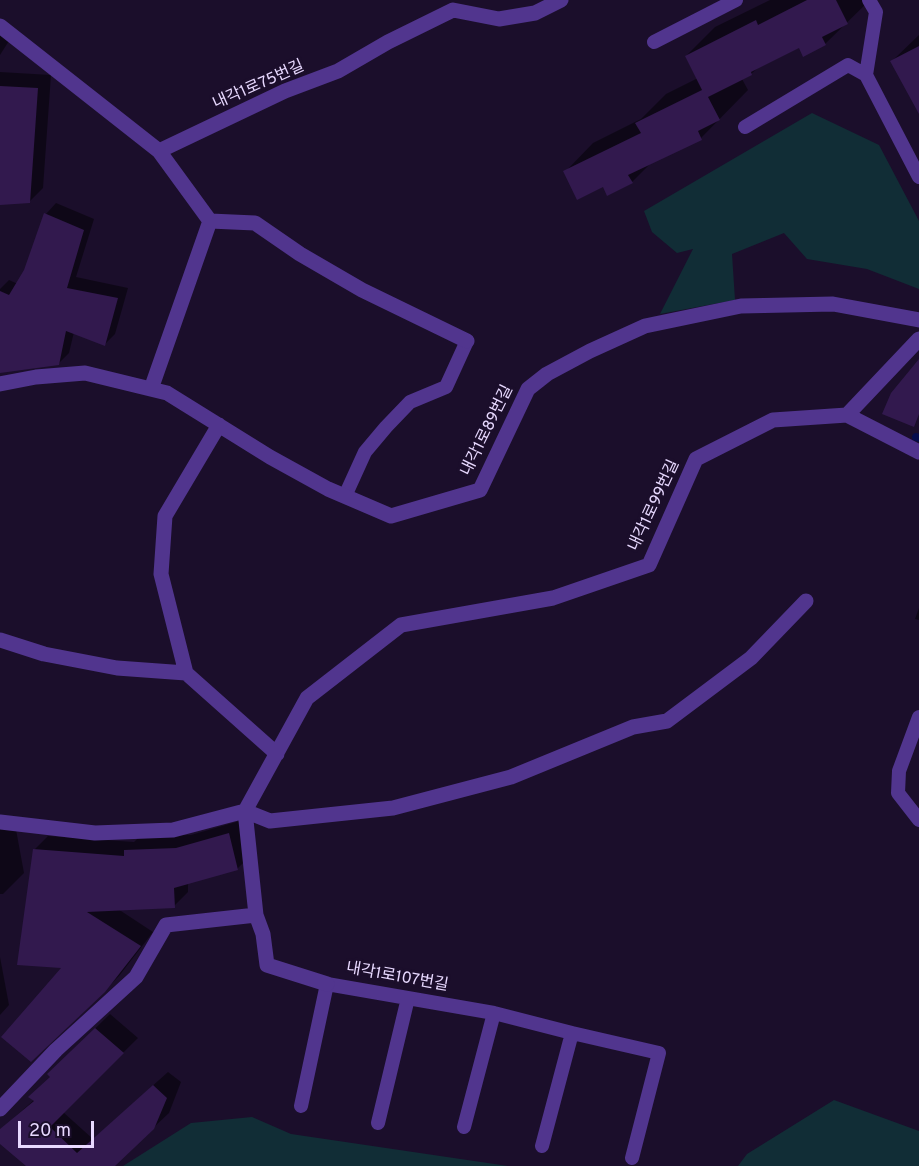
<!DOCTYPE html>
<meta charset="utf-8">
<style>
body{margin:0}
#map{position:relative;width:919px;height:1166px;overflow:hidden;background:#1b0e2b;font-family:Overpass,sans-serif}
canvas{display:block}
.scale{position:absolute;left:18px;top:1121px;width:76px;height:27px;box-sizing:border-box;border:3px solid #e8d9ff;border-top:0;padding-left:8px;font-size:18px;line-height:21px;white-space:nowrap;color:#e8d9ff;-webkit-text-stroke:4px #1b0e2b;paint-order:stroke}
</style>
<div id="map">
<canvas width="919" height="1166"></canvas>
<div class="scale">20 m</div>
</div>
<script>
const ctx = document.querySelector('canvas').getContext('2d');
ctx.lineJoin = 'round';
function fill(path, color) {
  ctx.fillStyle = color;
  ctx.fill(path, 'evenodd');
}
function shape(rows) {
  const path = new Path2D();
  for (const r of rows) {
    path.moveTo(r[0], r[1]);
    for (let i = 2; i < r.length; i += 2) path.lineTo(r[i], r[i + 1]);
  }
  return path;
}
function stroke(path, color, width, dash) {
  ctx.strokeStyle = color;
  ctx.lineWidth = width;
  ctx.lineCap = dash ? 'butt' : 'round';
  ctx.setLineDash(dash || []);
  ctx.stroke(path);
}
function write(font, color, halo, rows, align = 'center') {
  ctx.font = font + ' Overpass,"Noto Sans KR",sans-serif';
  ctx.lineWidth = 6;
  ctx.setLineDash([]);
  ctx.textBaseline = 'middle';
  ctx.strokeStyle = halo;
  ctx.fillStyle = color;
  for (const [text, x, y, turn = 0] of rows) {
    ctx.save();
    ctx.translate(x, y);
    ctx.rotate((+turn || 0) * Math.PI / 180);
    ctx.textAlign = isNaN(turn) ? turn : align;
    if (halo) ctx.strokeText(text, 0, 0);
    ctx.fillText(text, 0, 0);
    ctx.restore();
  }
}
fill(shape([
 [812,113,879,145,919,221,919,289,867,269,807,259,784,233,732,254,735,300,660,314,693,249,677,253,652,232,644,211],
 [834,1100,919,1131,919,1166,738,1166,747,1154],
 [252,1117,291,1134,508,1166,123,1166,191,1123]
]), '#112d36');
fill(shape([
 [770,0,870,0,825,44,800,46,759,67,751,74,742,79,748,90,701,138,652,162,632,182,604,185,565,172,593,143,641,119,666,94,698,78,686,56,715,27],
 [0,24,14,33,0,55],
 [919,35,919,111,892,61],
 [0,72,51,75,43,188,29,202,0,203],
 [56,203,94,219,76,277,128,288,115,334,104,345,74,332,69,353,58,364,0,341,0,289,9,280,18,284,25,271,46,214],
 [919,608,919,620,915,619],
 [243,820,251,855,237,869,188,882,188,892,174,906,118,909,153,932,119,976,104,991,64,966,34,850,48,836,134,842,140,836,191,835],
 [15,824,24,873,3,894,0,894,0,827],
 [0,957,9,1005,0,1015],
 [110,1014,138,1038,63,1112,93,1139,168,1072,181,1082,169,1113,153,1128,93,1166,28,1166,0,1142,0,1130,34,1100,63,1060]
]), '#0007');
stroke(shape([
 [916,437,919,438]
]), '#060c4d', 8);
fill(shape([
 [807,0,836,0,848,24,822,37,826,45,803,57,799,48,751,72,752,75,708,97,720,120,698,131,702,140,628,175,633,183,607,196,603,187,577,200,563,171,641,133,635,123,702,90,685,56,756,20,758,25],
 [919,46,919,114,890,61],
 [0,86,38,88,30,203,0,205],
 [44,213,84,230,67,288,118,298,105,346,66,331,59,365,0,373,0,291,9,295,24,270],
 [919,359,919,414,914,427,882,414,891,393],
 [229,833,238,870,174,888,175,908,87,912,141,946,105,992,31,1062,1,1037,61,968,17,965,33,849,124,856,124,850,176,848],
 [95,1028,124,1053,50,1127,77,1153,153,1085,167,1098,154,1129,115,1166,26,1166,0,1144,0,1129,34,1101,28,1097,50,1077,47,1074]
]), '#32194e');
stroke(shape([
 [869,0,876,12,866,75,919,177],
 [654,42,736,0],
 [745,127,848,65,866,75],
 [345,496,365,452,386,427,410,402,446,387,467,341],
 [919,717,899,771,898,793,919,820],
 [301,1106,327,984,494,1013,572,1033,659,1053,632,1158],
 [378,1123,408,998],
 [464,1127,494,1013],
 [542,1146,572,1033]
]), '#51358e', 14);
stroke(shape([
 [0,26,159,151,285,91,338,71,388,42,453,10,499,19,535,13,561,0],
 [210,221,255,223,300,254,362,290,467,341],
 [0,384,36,377,85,373,167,393,270,457,328,489,391,516,480,490,528,389,547,374,590,351,645,326,741,306,833,304,919,320],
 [151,389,210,221,159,151],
 [847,415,919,339],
 [0,640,44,654,117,668,186,673,161,574,165,516,219,425],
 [186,673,277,754],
 [0,822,95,833,173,830,245,811,307,698,401,625,553,598,649,565,696,459,773,420,847,415,919,452],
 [327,984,267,965,263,934,256,915,245,811,270,821,393,808,511,777,633,727,667,721,751,658,806,601],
 [0,1109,56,1050,136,977,166,925,256,915]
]), '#51358e', 15);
write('16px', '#e8d9ff', '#1b0e2b', [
 ["내각1로75번길",259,86,-24],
 ["내각1로89번길",488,431,-64],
 ["내각1로99번길",655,506,-65],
 ["내각1로107번길",397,978,10]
]);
</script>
